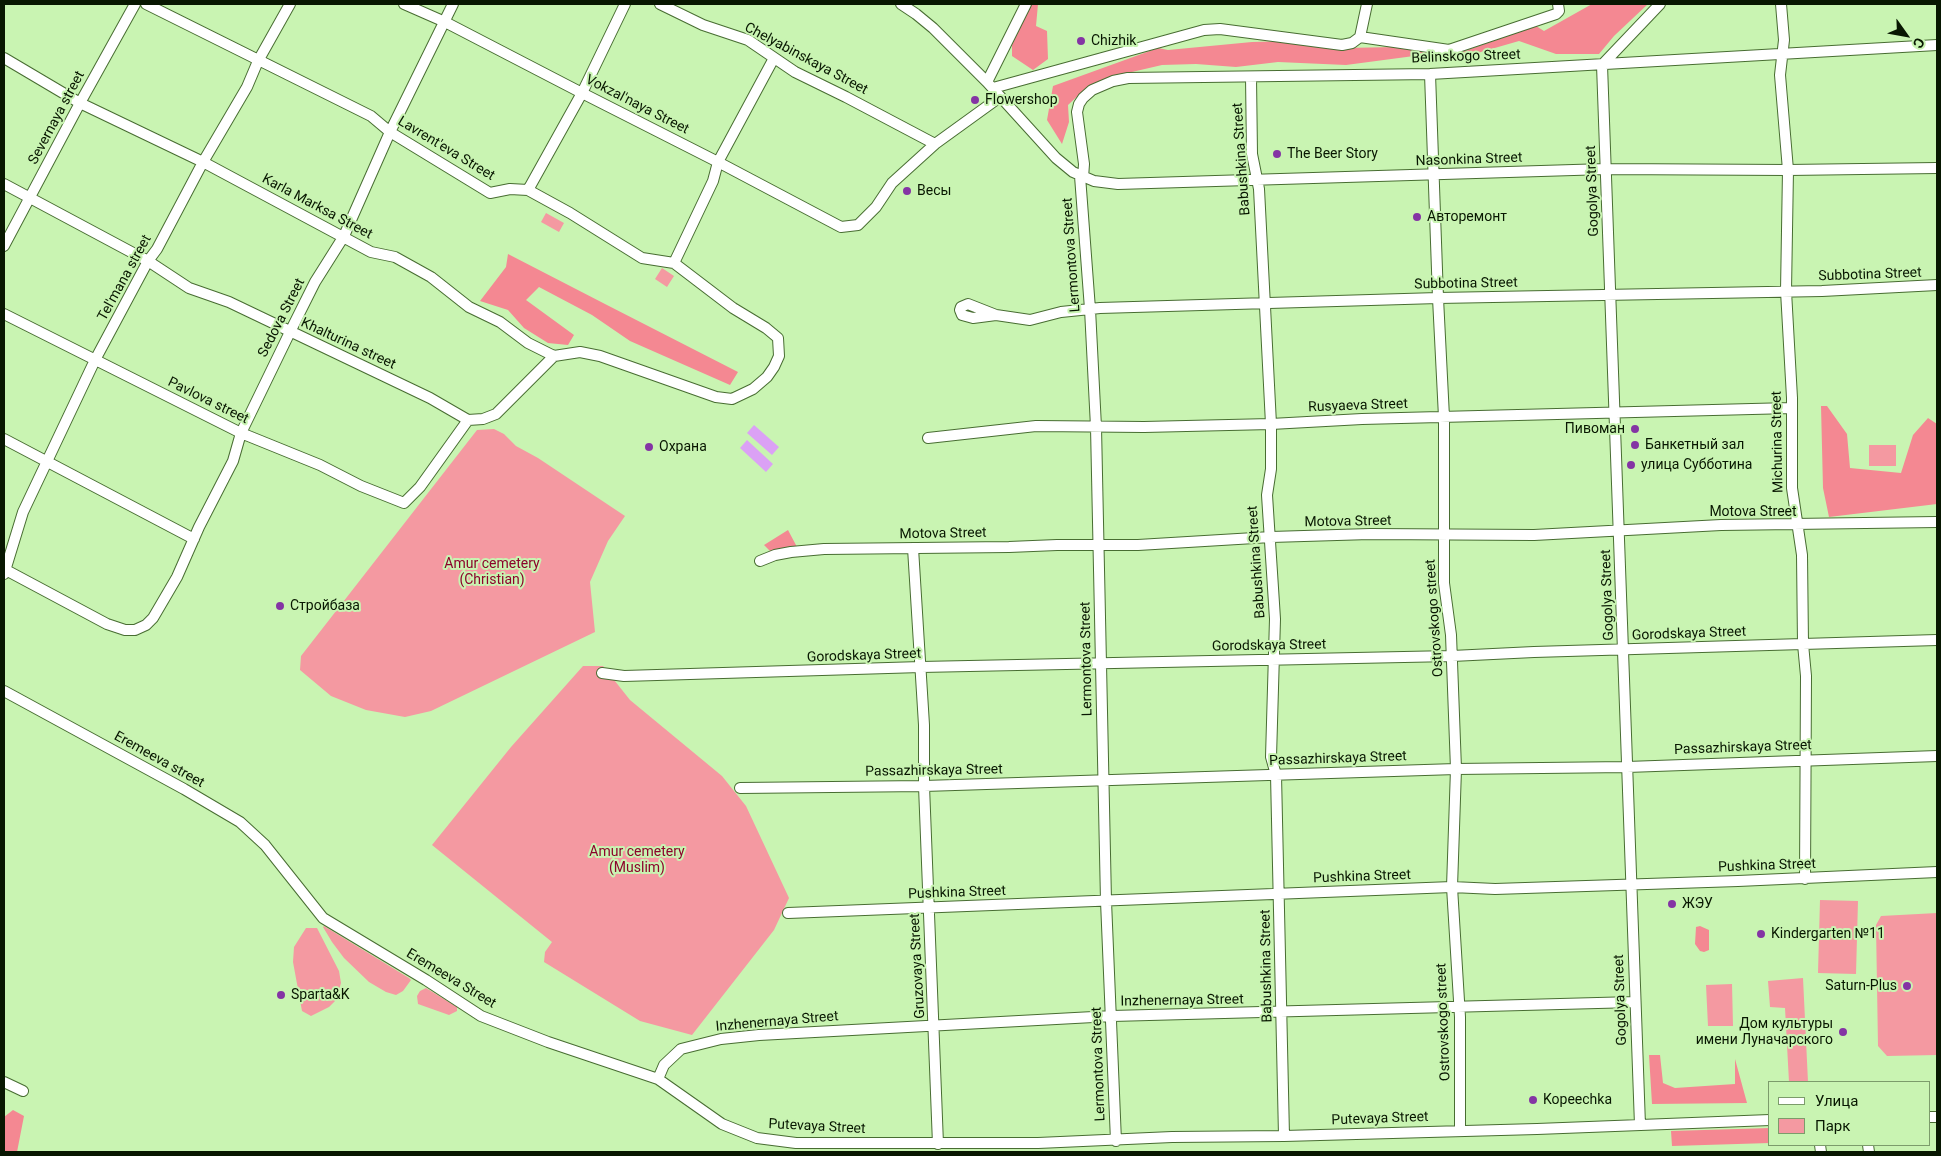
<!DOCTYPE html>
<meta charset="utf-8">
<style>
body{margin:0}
#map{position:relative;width:1941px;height:1156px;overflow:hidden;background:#c9f4b2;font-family:Roboto,sans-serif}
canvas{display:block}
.frame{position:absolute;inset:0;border:5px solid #081701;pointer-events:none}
.legend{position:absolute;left:1768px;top:1081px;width:162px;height:65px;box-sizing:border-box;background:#c9f4b2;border:1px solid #7c9c6b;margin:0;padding:6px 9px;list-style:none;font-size:15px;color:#081701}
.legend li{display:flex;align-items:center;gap:10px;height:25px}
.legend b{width:25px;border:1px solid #7c9c6b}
.north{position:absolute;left:1881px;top:10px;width:50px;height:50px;-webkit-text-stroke:4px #c9f4b2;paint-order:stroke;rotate:122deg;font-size:14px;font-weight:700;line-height:20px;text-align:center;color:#081701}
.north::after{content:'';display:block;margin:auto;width:18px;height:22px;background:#081701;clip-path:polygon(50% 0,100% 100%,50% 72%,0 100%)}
</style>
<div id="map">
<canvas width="1941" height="1156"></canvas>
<div class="frame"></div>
<ul class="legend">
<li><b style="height:6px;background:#fff"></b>Улица</li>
<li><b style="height:14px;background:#f499a1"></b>Парк</li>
</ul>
<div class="north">С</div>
</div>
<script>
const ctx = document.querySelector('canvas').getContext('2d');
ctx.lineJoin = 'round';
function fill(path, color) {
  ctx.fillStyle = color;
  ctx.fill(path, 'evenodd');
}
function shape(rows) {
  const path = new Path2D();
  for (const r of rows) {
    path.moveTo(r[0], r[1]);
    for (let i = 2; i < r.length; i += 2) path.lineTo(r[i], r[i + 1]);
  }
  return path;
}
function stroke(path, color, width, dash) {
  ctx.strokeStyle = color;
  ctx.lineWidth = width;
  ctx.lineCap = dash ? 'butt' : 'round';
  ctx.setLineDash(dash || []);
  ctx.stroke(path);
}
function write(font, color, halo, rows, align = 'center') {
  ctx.font = font + ' Roboto,sans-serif';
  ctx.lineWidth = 4;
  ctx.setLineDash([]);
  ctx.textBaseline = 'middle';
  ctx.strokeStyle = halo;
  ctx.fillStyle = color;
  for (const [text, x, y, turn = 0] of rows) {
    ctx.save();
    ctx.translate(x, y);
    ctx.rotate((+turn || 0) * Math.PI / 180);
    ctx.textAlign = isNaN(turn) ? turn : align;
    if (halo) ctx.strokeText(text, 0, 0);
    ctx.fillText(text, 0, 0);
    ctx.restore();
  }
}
fill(shape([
 [546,213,564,223,559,232,541,222],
 [662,268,674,276,667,287,655,279],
 [494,429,504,434,516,446,538,458,625,516,608,541,590,582,595,632,431,711,405,717,366,710,331,696,300,670,301,656,477,430],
 [1869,445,1896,445,1896,466,1869,466],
 [583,666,603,666,630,700,722,776,746,806,789,898,774,930,692,1035,640,1021,544,962,545,952,552,942,432,845,511,747],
 [1820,900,1858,901,1856,974,1818,973],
 [1937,913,1937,1055,1887,1056,1878,1046,1876,925,1881,916],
 [324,926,409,978,411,980,403,991,396,995,386,992,369,982,344,958,332,942,323,927],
 [306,928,317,928,339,971,341,983,336,1000,329,1007,311,1016,302,1011,293,962,294,947],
 [1803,978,1808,1082,1789,1082,1785,1008,1770,1007,1768,981],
 [1732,984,1733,1026,1708,1026,1706,985],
 [426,988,457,1007,457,1011,449,1015,418,1004,417,996,420,991]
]), '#f499a1');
fill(shape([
 [1031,4,1038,4,1036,26,1047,31,1048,59,1033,70,1012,56,1012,45],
 [1592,4,1648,4,1614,36,1599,54,1556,54,1519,41,1460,58,1459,53,1536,26,1544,31],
 [1293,41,1345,48,1395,47,1450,54,1450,59,1414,56,1346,65,1278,62,1236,67,1196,64,1162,65,1119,75,1084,90,1068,105,1069,122,1062,144,1047,120,1053,86,1158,48,1168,50,1252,42],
 [508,254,605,304,738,372,730,385,630,341,592,315,539,287,526,300,574,335,568,345,548,343,524,328,508,310,480,301,506,267],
 [1821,406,1827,406,1847,434,1850,468,1901,473,1913,435,1928,418,1937,424,1937,504,1829,517,1823,488],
 [788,530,797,547,772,553,764,545],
 [1700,926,1709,930,1709,950,1704,952,1700,951,1695,944,1696,927],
 [1649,1055,1660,1055,1663,1083,1675,1088,1735,1084,1735,1059,1747,1103,1652,1104],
 [13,1110,24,1116,17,1152,4,1152,4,1117],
 [1770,1128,1770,1143,1672,1146,1671,1131]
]), '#f48892');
fill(shape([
 [754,425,779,447,772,455,747,433],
 [747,440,773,464,766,472,740,448]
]), '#dba1f5');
const minor = shape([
 [404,4,445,22,582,93,718,162,841,227,858,225,876,207,892,183,935,144,1000,97],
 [660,4,703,25,748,40,795,72,846,97,935,144],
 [901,4,916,14,933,28,987,82,1056,158,1073,172,1094,181,1118,184,1606,169,1788,170,1937,168],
 [1781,4,1784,40,1780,75,1788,170,1786,291,1792,398,1792,488,1802,555,1803,644,1806,676,1805,879],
 [1360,37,1449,50,1556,14,1559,11,1558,4],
 [4,58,80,103,203,162,371,252,395,257,431,277,469,307,500,322,528,343,554,356,580,352,600,356,716,397,732,399,753,389,767,377,774,367,779,356,778,338,766,328,733,308,674,263,642,258,570,213,528,190,510,189,490,193,390,132,371,116,146,4],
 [1430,74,1438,298,1444,417,1444,583,1451,635,1456,769,1452,887,1460,1017,1460,1130],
 [1251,77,1252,154,1259,189,1271,424,1271,469,1267,495,1275,619,1271,757,1276,775,1284,1136],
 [987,82,1026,4],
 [993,88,1204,30,1220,29,1342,45,1352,43,1360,37,1367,4],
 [1080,176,1090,309,1096,427,1106,901,1116,1141],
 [1083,178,1084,164,1077,112,1079,104,1083,98,1092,90,1113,81,1128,78,1430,74,1937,45],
 [4,184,148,261,189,288,229,302,430,398,468,420],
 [528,190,582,93,625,4],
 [4,246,80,103,135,4],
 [674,263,713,181,718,162,774,58],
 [4,314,241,433,320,465,361,486,404,503,420,487,468,420,483,419,496,414,554,356],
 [996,315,973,318,962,315,960,310,961,307,968,304,996,315,1030,320,1061,312,1100,308,1438,298,1822,291,1937,285],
 [928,438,1036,426,1144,427,1271,424,1362,419,1791,408],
 [4,439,194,539],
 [913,548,924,725,924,786,938,1144],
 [760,561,775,555,791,552,824,549,1009,547,1057,545,1138,545,1271,537,1370,534,1534,535,1721,525,1937,522],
 [4,569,107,624,125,630,135,630,146,625,153,618,177,577,199,527,233,461,241,433,290,332,315,282,344,236,390,132,453,4],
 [4,574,23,512,95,360,148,261,157,249,203,162,247,87,258,61,290,4],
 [602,673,624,676,921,667,1452,656,1534,652,1937,640],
 [4,691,184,789,240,822,265,845,323,918,426,980,481,1016,548,1042,658,1079,722,1124,757,1138,796,1143,1038,1143,1172,1137,1284,1136,1537,1129,1770,1120],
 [740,788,924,786,1456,769,1627,767,1937,756],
 [788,913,1452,887,1495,889,1738,881,1937,872],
 [658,1079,664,1065,681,1049,721,1039,759,1035,1112,1016,1635,1002],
 [4,1082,23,1091],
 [1930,1117,1937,1117],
 [1640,1125,1602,65,1660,4],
 [1820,1145,1821,1152],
 [1868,1145,1869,1152]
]);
stroke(minor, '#486d32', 12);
stroke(minor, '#fff', 10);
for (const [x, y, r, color] of [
 [1081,41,5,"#8434a4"],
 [975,100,5,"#8434a4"],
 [1277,154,5,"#8434a4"],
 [907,191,5,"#8434a4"],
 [1417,217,5,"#8434a4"],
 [1635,429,5,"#8434a4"],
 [1635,445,5,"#8434a4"],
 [649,447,5,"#8434a4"],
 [1631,465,5,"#8434a4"],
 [280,606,5,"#8434a4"],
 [1672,904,5,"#8434a4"],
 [1761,934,5,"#8434a4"],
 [1907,986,5,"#8434a4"],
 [281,995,5,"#8434a4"],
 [1843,1032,5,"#8434a4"],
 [1533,1100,5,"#8434a4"]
]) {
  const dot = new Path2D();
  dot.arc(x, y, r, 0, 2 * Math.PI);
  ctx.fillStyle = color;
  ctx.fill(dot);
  stroke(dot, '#c9f4b2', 2);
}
write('14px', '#081701', '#c9f4b2', [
 ["Chizhik",1091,41],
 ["Flowershop",985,100],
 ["The Beer Story",1287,154],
 ["Весы",917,191],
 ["Авторемонт",1427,217],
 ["Пивоман",1625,429,"right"],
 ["Банкетный зал",1645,445],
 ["Охрана",659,447],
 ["улица Субботина",1641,465],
 ["Стройбаза",290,606],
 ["ЖЭУ",1682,904],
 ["Kindergarten №11",1771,934],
 ["Saturn-Plus",1897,986,"right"],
 ["Sparta&K",291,995],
 ["Дом культуры",1833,1024,"right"],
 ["имени Луначарского",1833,1040,"right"],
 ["Kopeechka",1543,1100]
], 'left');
write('14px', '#081701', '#c9f4b2', [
 ["Belinskogo Street",1466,57,-2],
 ["Chelyabinskaya Street",806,59,28],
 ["Vokzal'naya Street",637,105,27],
 ["Severnaya street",57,118,-62],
 ["Lavrent'eva Street",446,149,31],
 ["Babushkina Street",1242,159,-94],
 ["Nasonkina Street",1469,160,-2],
 ["Gogolya Street",1593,191,-92],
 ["Karla Marksa Street",317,207,28],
 ["Lermontova Street",1072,255,-94],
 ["Subbotina Street",1870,275,-2],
 ["Tel'mana street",125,278,-61],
 ["Subbotina Street",1466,284,-1],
 ["Sedova Street",282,318,-63],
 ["Khalturina street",348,344,25],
 ["Pavlova street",208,401,26],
 ["Rusyaeva Street",1358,406,-2],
 ["Michurina Street",1778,442,-91],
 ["Motova Street",1753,512],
 ["Motova Street",1348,522,-1],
 ["Motova Street",943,534,-1],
 ["Babushkina Street",1257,562,-94],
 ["Gogolya Street",1608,595,-92],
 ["Ostrovskogo street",1435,618,-94],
 ["Gorodskaya Street",1689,634,-2],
 ["Gorodskaya Street",1269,646,-1],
 ["Gorodskaya Street",864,656,-2],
 ["Lermontova Street",1087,659,-91],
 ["Passazhirskaya Street",1743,748,-2],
 ["Passazhirskaya Street",1338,759,-2],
 ["Eremeeva street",159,760,29],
 ["Passazhirskaya Street",934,771,-1],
 ["Pushkina Street",1767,866,-2],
 ["Pushkina Street",1362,877,-2],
 ["Pushkina Street",957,893,-2],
 ["Gruzovaya Street",918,966,-93],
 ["Babushkina Street",1267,966,-91],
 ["Eremeeva Street",451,979,31],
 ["Gogolya Street",1621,1000,-92],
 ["Inzhenernaya Street",1182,1001,-1],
 ["Inzhenernaya Street",777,1022,-5],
 ["Ostrovskogo street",1444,1022,-92],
 ["Lermontova Street",1099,1064,-92],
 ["Putevaya Street",1380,1119,-2],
 ["Putevaya Street",817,1127,3]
]);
write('14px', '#8c032c', '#c9f4b2', [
 ["Amur cemetery",492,564],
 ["(Christian)",492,580],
 ["Amur cemetery",637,852],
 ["(Muslim)",637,868]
]);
</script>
